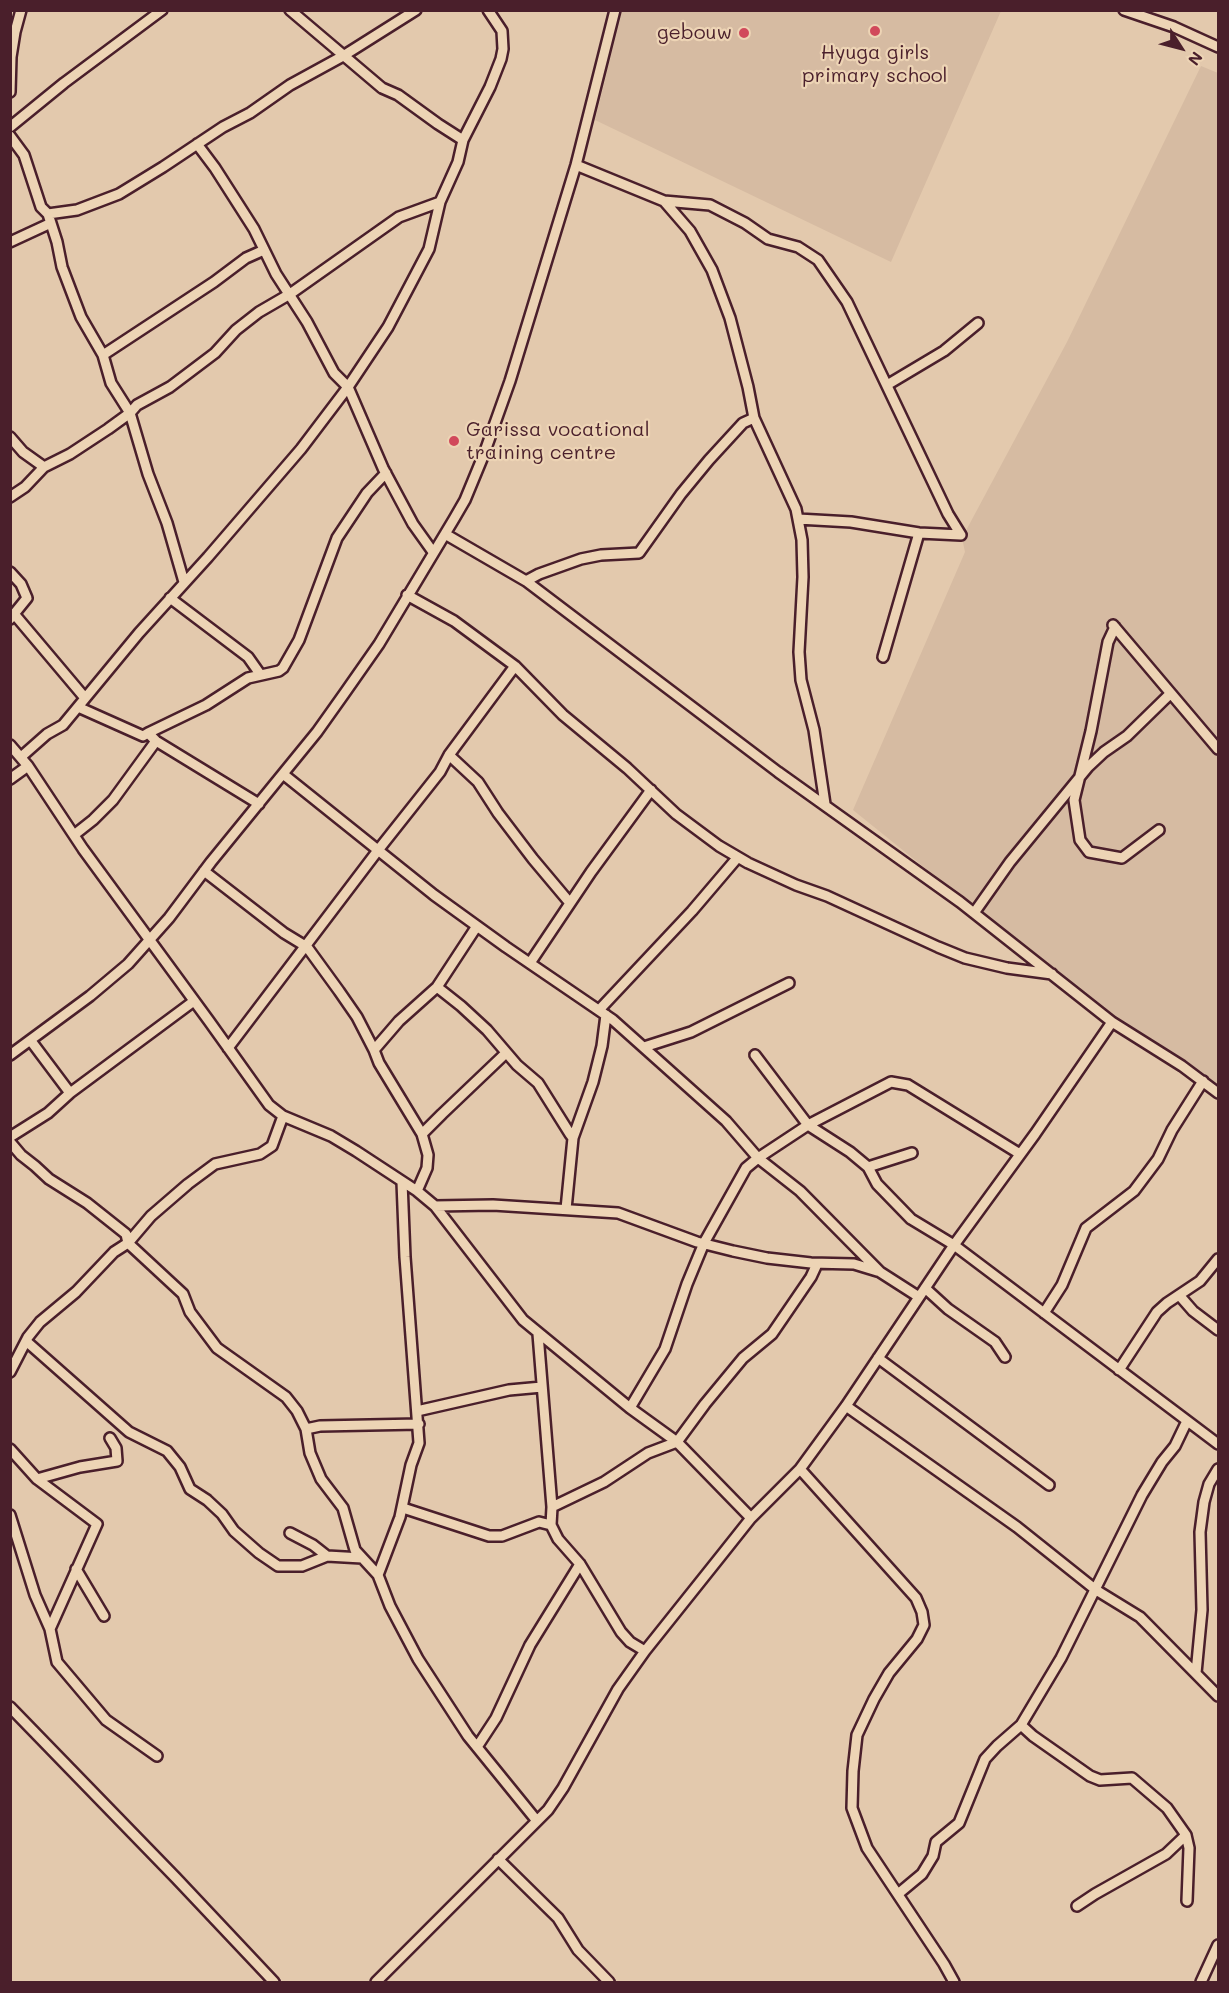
<!DOCTYPE html>
<style>
body{margin:0}
#map{position:relative;width:1229px;height:1993px;overflow:hidden;background:#e3c9ad;font-family:Mali,sans-serif}
canvas{display:block}
.frame{position:absolute;inset:0;border:12px solid #4a1f2b;pointer-events:none}
.north{position:absolute;left:1151px;top:18px;width:60px;height:60px;-webkit-text-stroke:4px #edd4b5;paint-order:stroke;rotate:126deg;font-size:16px;font-weight:700;line-height:24px;text-align:center;color:#4a1f2b}
.north::after{content:'';display:block;margin:auto;width:21px;height:27px;background:#4a1f2b;clip-path:polygon(50% 0,100% 100%,50% 72%,0 100%)}
</style>
<div id="map">
<canvas width="1229" height="1993"></canvas>
<div class="frame"></div>
<div class="north">N</div>
</div>
<script>
const ctx = document.querySelector('canvas').getContext('2d');
ctx.lineJoin = 'round';
function fill(path, color) {
  ctx.fillStyle = color;
  ctx.fill(path, 'evenodd');
}
function shape(rows) {
  const path = new Path2D();
  for (const r of rows) {
    path.moveTo(r[0], r[1]);
    for (let i = 2; i < r.length; i += 2) path.lineTo(r[i], r[i + 1]);
  }
  return path;
}
function stroke(path, color, width, dash) {
  ctx.strokeStyle = color;
  ctx.lineWidth = width;
  ctx.lineCap = dash ? 'butt' : 'round';
  ctx.setLineDash(dash || []);
  ctx.stroke(path);
}
function write(font, color, halo, rows, align = 'center') {
  ctx.font = font + ' Mali,sans-serif';
  ctx.lineWidth = 4.5;
  ctx.setLineDash([]);
  ctx.textBaseline = 'middle';
  ctx.strokeStyle = halo;
  ctx.fillStyle = color;
  for (const [text, x, y, turn = 0] of rows) {
    ctx.save();
    ctx.translate(x, y);
    ctx.rotate((+turn || 0) * Math.PI / 180);
    ctx.textAlign = isNaN(turn) ? turn : align;
    if (halo) ctx.strokeText(text, 0, 0);
    ctx.fillText(text, 0, 0);
    ctx.restore();
  }
}
fill(shape([
 [622,11,622,10,1001,11,891,262,595,120],
 [1201,66,1218,73,1218,1095,992,922,853,810,965,552,962,538,1067,342]
]), '#d6bba2');
const street = shape([
 [290,10,382,88,398,95,438,124,463,140],
 [1124,10,1174,27,1218,47],
 [10,92,11,57,15,32,21,10],
 [10,127,64,83,162,10],
 [10,136,24,155,41,207,48,214,57,242,62,267,81,317,103,355,111,383,130,413,148,474,167,523,184,582],
 [197,144,215,168,254,229,276,274,307,322,334,373,348,387,383,468,413,524,433,552],
 [576,165,664,201,710,205,745,223,768,239,798,247,818,260,847,302,948,514,961,535],
 [664,201,690,231,712,270,730,318,748,387,754,418,796,509,802,540,803,577,799,652,801,680,814,730,825,804],
 [48,214,77,210,119,194,163,167,223,127,250,113,290,85,343,56,416,10],
 [10,242,51,223],
 [103,355,214,282,246,258,264,250],
 [887,385,944,351,978,323],
 [10,437,23,452,44,467],
 [10,497,25,487,44,467,70,454,108,429,130,413,137,405,170,387,215,353,236,330,259,312,290,294,399,217,440,202],
 [798,519,851,522,919,533,961,535],
 [445,534,526,581,778,772,960,902,1112,1022,1182,1066,1218,1093],
 [10,572,21,584,27,598,10,619],
 [526,581,539,574,581,559,601,555,639,553,681,494,709,460,743,423,754,418],
 [407,595,454,621,515,666,563,715,627,768,676,814,719,846,748,863,796,885,827,896,938,947,965,958,1007,968,1052,974],
 [170,598,248,657,260,674],
 [15,615,85,698],
 [1113,625,1218,749],
 [1115,627,1108,642,1091,731,1074,800,1080,840,1089,852,1122,858,1159,830],
 [883,657,919,533],
 [78,707,143,736,148,733,156,741,259,804],
 [148,733,206,705,248,678,279,671,283,668,299,640,337,538,367,493,386,473],
 [10,745,28,766,83,849,209,1021,269,1105,283,1116,331,1136,356,1151,417,1191,435,1206,523,1320,630,1408,677,1442,751,1518],
 [449,755,478,782,498,813,533,859,570,903],
 [21,757,47,734,63,725,139,633,208,557,301,449,348,387,388,327,429,249,440,202,458,162,463,140,490,87,501,59,503,49,502,31,488,10],
 [283,774,434,895,506,947,613,1020,726,1121,758,1158,800,1191,880,1272,919,1297],
 [10,779,28,766],
 [74,835,93,820,113,800,156,741],
 [204,871,284,933,307,947,339,991,357,1017,374,1050,379,1063,422,1134,428,1155,427,1168,417,1191],
 [974,913,1010,862,1088,767,1104,752,1127,736,1170,694],
 [530,963,591,872,651,790],
 [437,987,461,1006,487,1030,517,1065,538,1083,570,1134,573,1138,566,1209],
 [599,1010,692,911,738,857],
 [31,1041,70,1093],
 [644,1047,691,1032,789,983],
 [228,1048,379,849,440,772,449,755,515,666],
 [374,1050,399,1021,437,987,477,926],
 [10,1055,90,996,128,964,169,918,211,862,317,732,344,694,379,644,454,519,465,500,484,454,510,381,576,165,615,10],
 [755,1055,808,1125,850,1152,868,1167,877,1184,911,1219,954,1245,1218,1444],
 [422,1134,442,1114,506,1053],
 [10,1137,48,1113,70,1093,194,1001],
 [573,1138,593,1082,602,1046,606,1015],
 [10,1142,21,1155,35,1166,49,1179,87,1203,126,1234,128,1243,183,1294,190,1312,217,1348,286,1397,297,1411,306,1429],
 [868,1167,912,1153],
 [402,1182,405,1257,419,1443,411,1465,400,1517,378,1575,390,1606,418,1659,468,1736,537,1821],
 [435,1206,493,1205,618,1213,697,1242,733,1251,767,1258,811,1263,854,1264,877,1271],
 [925,1288,948,1309,995,1342,1005,1357],
 [1179,1295,1193,1311,1218,1330],
 [1044,1313,1062,1285,1086,1228,1134,1191,1158,1159,1172,1130,1203,1081],
 [538,1334,552,1507,551,1525,558,1539,580,1564,621,1632,630,1642,645,1651],
 [26,1341,129,1432,167,1451,180,1467,190,1489,207,1500,222,1514,234,1531,259,1553,278,1566,302,1566,327,1556],
 [878,1358,1049,1485],
 [1119,1370,1157,1312,1167,1303,1200,1281,1218,1259],
 [10,1372,28,1337,40,1322,76,1292,114,1252,128,1243,151,1216,188,1184,215,1164,260,1154,272,1146,283,1116],
 [846,1406,1017,1527,1096,1590,1140,1617,1218,1696],
 [630,1408,665,1349,687,1284,704,1243,746,1168,758,1158,808,1125,891,1082,908,1085,1020,1154],
 [417,1411,509,1390,542,1387],
 [10,1449,37,1479,97,1524,50,1629],
 [800,1469,916,1598,922,1612,924,1625,917,1639,889,1673,874,1699,857,1735,853,1771,852,1808,867,1848,944,1964,954,1982],
 [37,1479,80,1467,117,1461,116,1448,110,1438],
 [552,1507,604,1482,648,1453,677,1442,705,1404,743,1358,772,1334,811,1277,817,1264],
 [403,1508,489,1536,502,1536,539,1522,551,1525],
 [10,1515,35,1595,50,1629,57,1662,106,1720,157,1756],
 [290,1533,313,1545,327,1556,362,1558],
 [76,1569,104,1616],
 [378,1575,355,1550,343,1508,321,1479,310,1453,306,1429,320,1426,419,1424],
 [1196,1673,1202,1610,1200,1532,1204,1502,1209,1484,1218,1469],
 [10,1707,176,1878,274,1982],
 [1021,1725,1033,1736,1090,1776,1100,1780,1132,1778,1167,1808,1186,1835,1189,1848,1187,1901],
 [477,1747,496,1718,530,1645,580,1564],
 [498,1859,558,1918,578,1950,609,1982],
 [898,1894,922,1874,933,1856,936,1842,959,1823,985,1759,997,1746,1021,1725,1061,1658,1142,1495,1162,1462,1175,1446,1187,1421],
 [1077,1906,1095,1894,1166,1854,1186,1835],
 [376,1982,548,1810,563,1788,618,1689,645,1651,724,1552,751,1518,800,1469,846,1406,954,1245,1035,1134,1112,1022],
 [1201,1982,1218,1945]
]);
stroke(street, '#4a1f2b', 14);
stroke(street, '#edd4b5', 9);
for (const [x, y, r, color] of [
 [875,31,6,"#d1495b"],
 [744,33,6,"#d1495b"],
 [454,441,6,"#d1495b"]
]) {
  const dot = new Path2D();
  dot.arc(x, y, r, 0, 2 * Math.PI);
  ctx.fillStyle = color;
  ctx.fill(dot);
  stroke(dot, '#edd4b5', 2);
}
write('20px', '#4a1f2b', '#edd4b5', [
 ["gebouw",732,33],
 ["Hyuga girls",875,53,"center"],
 ["primary school",875,76,"center"],
 ["Garissa vocational",466,430,"left"],
 ["training centre",466,453,"left"]
], 'right');
</script>
